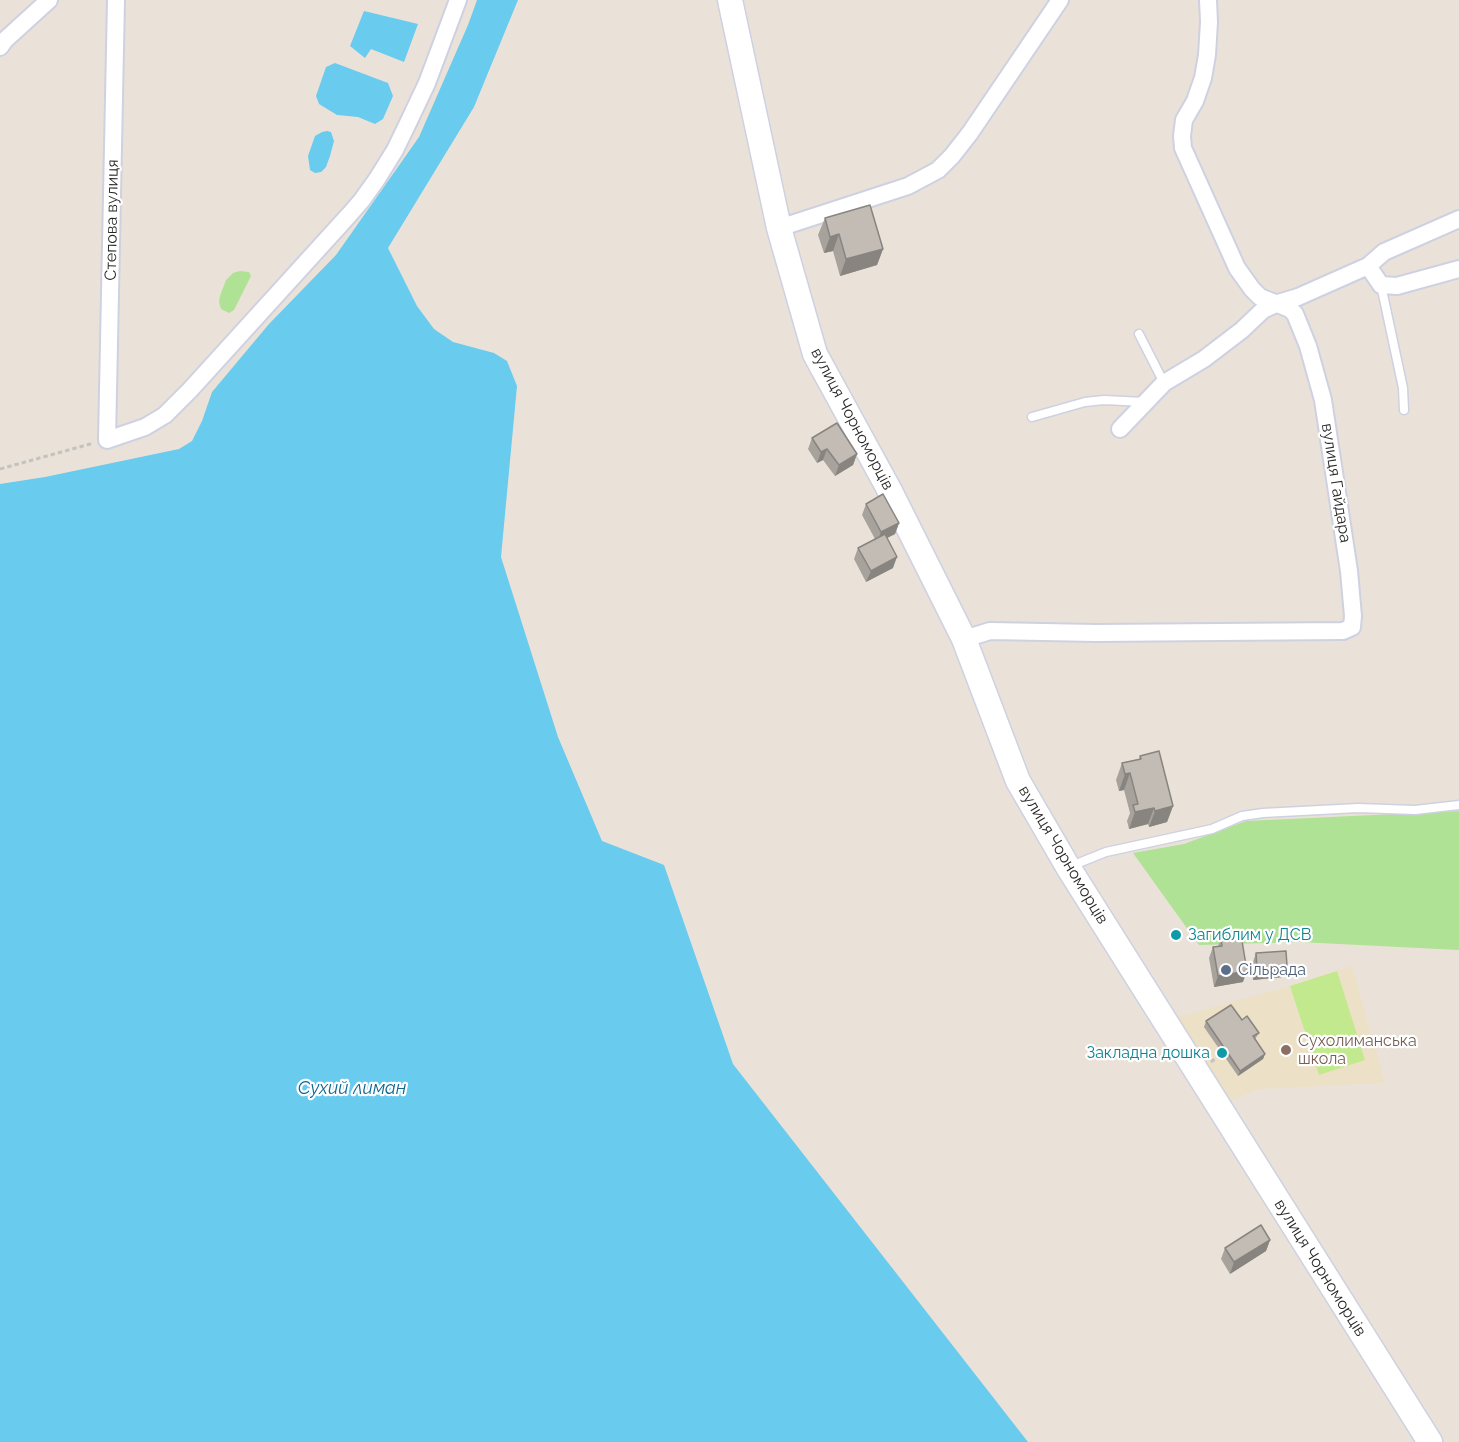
<!DOCTYPE html>
<meta charset="utf-8">
<style>
body{margin:0}
canvas{display:block;background:#eae2d8}
</style>
<canvas width="1459" height="1442"></canvas>
<script>
const ctx = document.querySelector('canvas').getContext('2d');
ctx.lineJoin = 'round';
function fill(path, color) {
  ctx.fillStyle = color;
  ctx.fill(path, 'evenodd');
}
function shape(rows) {
  const path = new Path2D();
  for (const r of rows) {
    path.moveTo(r[0], r[1]);
    for (let i = 2; i < r.length; i += 2) path.lineTo(r[i], r[i + 1]);
  }
  return path;
}
function stroke(path, color, width, dash) {
  ctx.strokeStyle = color;
  ctx.lineWidth = width;
  ctx.lineCap = dash ? 'butt' : 'round';
  ctx.setLineDash(dash || []);
  ctx.stroke(path);
}
function write(font, color, halo, rows, align = 'center') {
  ctx.font = font + ' Raleway,sans-serif';
  ctx.lineWidth = 4.5;
  ctx.setLineDash([]);
  ctx.textBaseline = 'middle';
  ctx.strokeStyle = halo;
  ctx.fillStyle = color;
  for (const [text, x, y, turn = 0] of rows) {
    ctx.save();
    ctx.translate(x, y);
    ctx.rotate((+turn || 0) * Math.PI / 180);
    ctx.textAlign = isNaN(turn) ? turn : align;
    if (halo) ctx.strokeText(text, 0, 0);
    ctx.fillText(text, 0, 0);
    ctx.restore();
  }
}
fill(shape([
 [1352,966,1385,1083,1258,1089,1229,1102,1177,1017,1290,986]
]), '#ece0c7');
fill(shape([
 [240,271,249,272,251,276,234,310,229,313,221,309,219,302,220,296,226,280,233,273],
 [1459,811,1459,950,1299,942,1199,945,1133,853,1184,844,1246,821]
]), '#afe294');
fill(shape([
 [1337,971,1365,1060,1319,1075,1290,986]
]), '#c3e98f');
fill(shape([
 [477,0,518,0,474,107,388,248,417,306,434,329,453,342,494,353,507,361,517,386,501,557,558,737,602,841,664,865,733,1064,1028,1442,0,1442,0,484,45,477,179,449,192,441,202,421,212,392,269,324,336,255,419,137,468,25],
 [364,11,418,24,404,62,371,49,365,58,350,46],
 [335,63,388,83,393,96,383,119,375,124,358,117,337,115,319,104,316,96,326,67],
 [327,131,331,132,334,141,330,156,326,167,321,172,315,173,310,170,308,156,315,136,322,132]
]), '#69cbee');
const service = shape([
 [1381,285,1403,388,1404,410],
 [1139,334,1164,383],
 [1032,417,1085,402,1104,400,1144,402],
 [1071,866,1106,852,1212,829,1242,816,1263,813,1358,808,1415,810,1459,805]
]);
const minor = shape([
 [116,0,107,440,145,427,165,415,190,390,349,215,362,200,377,179,395,150,409,121,427,83,458,0],
 [0,47,5,40,49,0],
 [779,228,908,186,938,170,952,156,970,133,1060,0],
 [1368,266,1381,285,1397,286,1459,269],
 [1120,429,1164,383,1204,359,1242,330,1263,310,1278,303,1298,297,1368,266,1384,252,1459,219],
 [964,639,990,631,1096,633,1343,631,1352,627,1353,616,1349,571,1323,400,1308,346,1295,314,1290,309,1260,297,1252,289,1237,268,1183,148,1182,136,1184,120,1195,101,1203,78,1207,55,1209,22,1208,0]
]);
const secondary = shape([
 [730,0,779,228,815,354,891,493,964,639,1018,781,1068,867,1430,1442]
]);
stroke(service, '#ced1e1', 11);
stroke(minor, '#ced1e1', 20);
stroke(secondary, '#ced1e1', 27);
stroke(shape([
 [0,469,94,443],
 [1211,1062,1222,1053]
]), '#c3c3c3', 3, [4.5, 3]);
stroke(service, '#fff', 8);
stroke(minor, '#fff', 16);
stroke(secondary, '#fff', 24);
fill(shape([
 [825,218,883,249,877,265,840,276,833,251,824,253,818,235],
 [812,438,857,454,853,465,835,476,823,460,817,463,808,449],
 [866,504,899,523,895,534,887,538,893,568,866,582,854,559,858,548,875,539,862,515],
 [1140,756,1173,806,1167,822,1149,827,1148,824,1129,829,1127,821,1130,813,1124,790,1119,791,1116,780,1122,763,1139,759],
 [1221,939,1243,982,1214,987,1209,958,1213,947,1218,946],
 [1256,953,1287,966,1283,977,1253,980,1252,965],
 [1242,1020,1259,1033,1255,1039,1265,1054,1263,1059,1238,1076,1204,1027,1206,1021],
 [1270,1240,1266,1251,1230,1274,1221,1259,1225,1248]
]), '#a7a29c');
fill(shape([
 [839,234,833,251,824,253,830,237],
 [883,249,877,265,840,276,846,259],
 [827,449,823,460,817,463,821,452],
 [857,454,853,465,835,476,839,465],
 [899,523,895,534,877,543,881,532],
 [897,557,893,568,866,582,871,571],
 [1130,773,1124,790,1119,791,1125,774],
 [1173,806,1167,822,1149,827,1155,811],
 [1154,808,1148,824,1129,829,1135,812],
 [1287,966,1283,977,1253,980,1257,969],
 [1247,971,1243,982,1214,987,1218,976],
 [1265,1054,1263,1059,1238,1076,1240,1071],
 [1270,1240,1266,1251,1230,1274,1234,1262]
]), '#88847f');
const building = shape([
 [870,205,883,249,846,259,839,234,830,237,825,218,870,205],
 [837,423,857,454,839,465,827,449,821,452,812,438,837,423],
 [883,494,899,523,881,532,866,504,883,494],
 [885,534,897,557,871,571,858,548,885,534],
 [1159,751,1173,806,1155,811,1154,808,1135,812,1133,805,1138,804,1130,773,1125,774,1122,763,1141,759,1140,756,1159,751],
 [1241,935,1247,971,1218,976,1213,947,1222,946,1221,939,1241,935],
 [1286,951,1287,966,1257,969,1256,953,1286,951],
 [1231,1005,1242,1020,1247,1016,1259,1033,1253,1036,1265,1054,1240,1071,1206,1021,1231,1005],
 [1261,1225,1270,1240,1234,1262,1225,1248,1261,1225]
]);
fill(building, '#c2bcb5');
stroke(building, '#88847f', 1.5);
for (const [x, y, r, color] of [
 [1176,935,6,"#0f9aa8"],
 [1226,970,6,"#5c6f8a"],
 [1286,1050,6,"#8d6e63"],
 [1222,1053,6,"#0f9aa8"]
]) {
  const dot = new Path2D();
  dot.arc(x, y, r, 0, 2 * Math.PI);
  ctx.fillStyle = color;
  ctx.fill(dot);
  stroke(dot, '#fff', 2);
}
write('16px', '#272727', '#fff', [
 ["Степова вулиця",112,220,-89],
 ["вулиця Чорноморців",852,419,62],
 ["вулиця Гайдара",1336,483,81],
 ["вулиця Чорноморців",1063,855,59],
 ["вулиця Чорноморців",1320,1268,58]
]);
write('16px', '#0d838f', '#fff', [
 ["Загиблим у ДСВ",1188,935],
 ["Закладна дошка",1210,1053,"right"]
], 'left');
write('16px', '#4e5e75', '#fff', [
 ["Сільрада",1238,970]
], 'left');
write('16px', '#785e54', '#fff', [
 ["Сухолиманська",1298,1041],
 ["школа",1298,1059]
], 'left');
write('italic 18px', '#0d6796', '#fff', [
 ["Сухий лиман",352,1089]
]);
</script>
